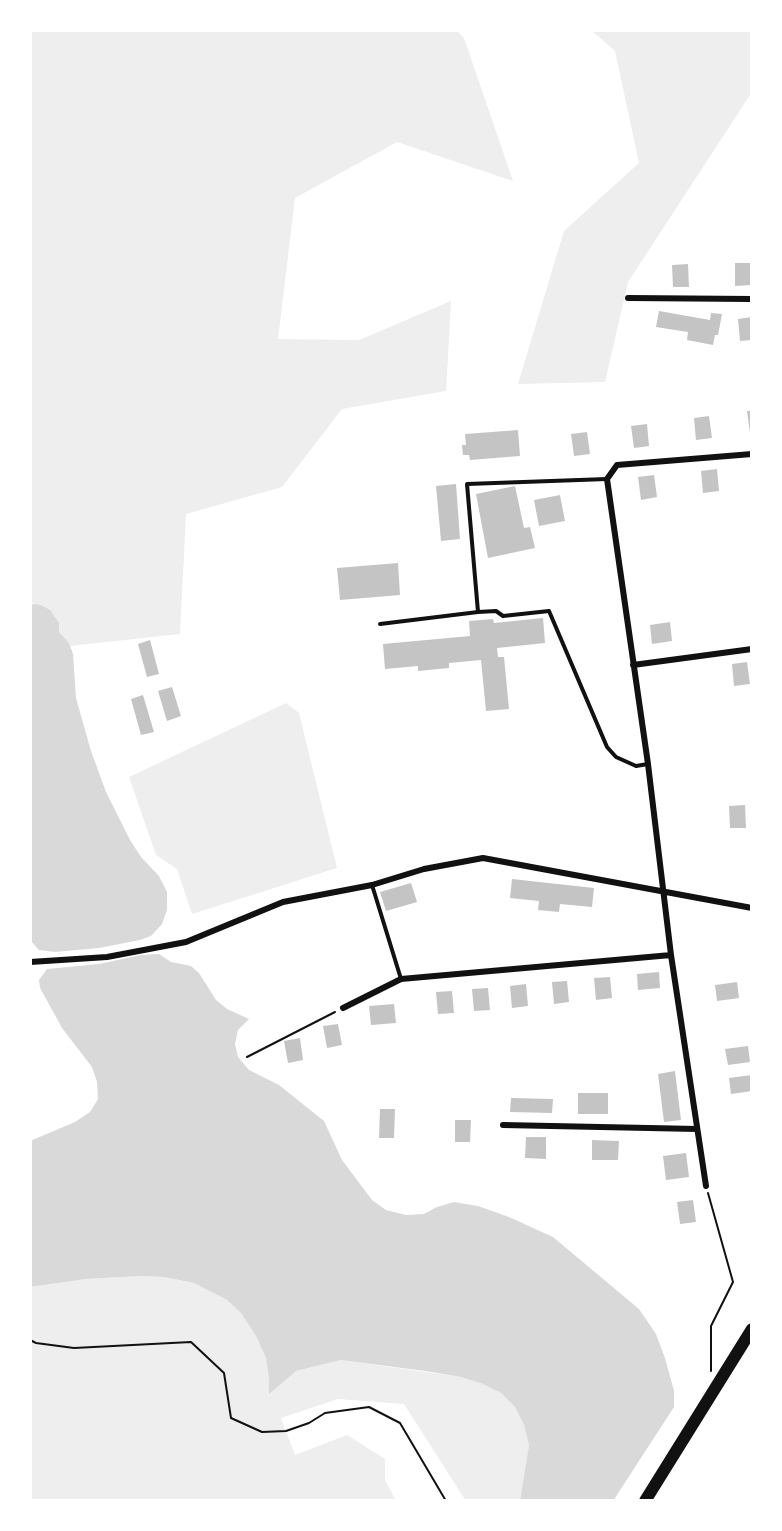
<!DOCTYPE html>
<style>
body{margin:0}
#map{position:relative;width:782px;height:1531px;overflow:hidden;background:#fff;font-family:Helvetica,sans-serif}
canvas{display:block}
.frame{position:absolute;inset:0;border:32px solid #fff;pointer-events:none}
</style>
<div id="map">
<canvas width="782" height="1531"></canvas>
<div class="frame"></div>
</div>
<script>
const ctx = document.querySelector('canvas').getContext('2d');
ctx.lineJoin = 'round';
function fill(path, color) {
  ctx.fillStyle = color;
  ctx.fill(path, 'evenodd');
}
function shape(rows) {
  const path = new Path2D();
  for (const r of rows) {
    path.moveTo(r[0], r[1]);
    for (let i = 2; i < r.length; i += 2) path.lineTo(r[i], r[i + 1]);
  }
  return path;
}
function stroke(path, color, width, dash) {
  ctx.strokeStyle = color;
  ctx.lineWidth = width;
  ctx.lineCap = dash ? 'butt' : 'round';
  ctx.setLineDash(dash || []);
  ctx.stroke(path);
}
fill(shape([
 [30,30,456,30,464,38,513,181,397,142,295,198,278,339,359,340,451,301,446,391,342,409,282,487,186,514,180,634,51,648,30,597],
 [591,30,752,30,752,92,628,282,605,382,518,384,564,231,639,163,615,51],
 [286,703,299,713,337,868,192,914,177,869,156,855,129,777],
 [140,1276,164,1277,194,1283,227,1300,241,1313,256,1336,266,1358,269,1378,341,1360,461,1377,484,1384,501,1393,515,1407,524,1425,529,1445,520,1501,466,1501,404,1404,338,1399,281,1418,295,1455,347,1435,385,1459,385,1480,395,1499,398,1501,30,1501,30,1287,86,1279]
]), '#eee');
fill(shape([
 [30,604,41,605,50,610,59,623,59,632,69,643,73,654,76,698,91,751,106,792,130,840,141,857,159,876,167,892,167,910,162,924,151,936,140,940,99,948,55,952,39,950,30,940],
 [159,954,171,962,191,966,199,973,216,1000,227,1009,249,1019,238,1030,235,1044,238,1057,249,1070,279,1085,324,1121,342,1160,372,1200,386,1210,406,1215,424,1214,437,1207,454,1202,478,1206,509,1217,553,1237,639,1309,656,1334,665,1358,674,1391,674,1407,613,1501,520,1501,529,1445,524,1425,515,1407,501,1393,483,1384,461,1377,425,1371,341,1360,296,1371,269,1394,269,1378,266,1358,256,1336,241,1313,227,1300,194,1283,164,1277,140,1276,86,1279,30,1287,30,1141,75,1122,90,1112,98,1099,97,1082,92,1067,62,1028,40,988,39,980,47,969,99,964,141,955]
]), '#d9d9d9');
fill(shape([
 [735,263,751,263,751,285,735,286],
 [688,264,689,287,673,287,672,265],
 [659,311,710,320,711,313,722,314,718,335,715,335,713,345,687,340,688,332,656,327],
 [752,317,752,340,740,341,738,319],
 [747,411,752,411,752,433,750,433],
 [709,416,712,438,696,440,694,418],
 [647,424,649,446,634,448,631,426],
 [518,430,520,456,470,460,469,455,463,455,462,445,466,445,465,434],
 [587,432,590,454,574,456,571,434],
 [717,469,719,491,703,493,701,471],
 [654,475,657,497,641,500,638,477],
 [456,484,460,539,441,541,436,486],
 [515,486,524,528,530,527,535,548,488,558,476,494],
 [560,495,565,521,539,526,534,500],
 [398,563,400,595,340,600,337,568],
 [543,618,545,643,497,648,498,657,504,657,509,709,486,711,481,660,449,663,449,668,418,671,418,666,385,669,383,644,470,636,469,621,493,619,494,623],
 [670,622,672,641,652,644,650,625],
 [150,640,159,674,147,677,138,644],
 [747,662,750,684,734,686,732,664],
 [172,687,181,716,167,721,158,691],
 [143,695,154,732,141,735,131,699],
 [745,805,746,828,730,828,729,806],
 [512,879,594,888,592,907,560,904,559,912,538,910,539,901,510,898],
 [411,883,417,902,386,911,380,892],
 [659,972,660,988,638,990,637,974],
 [610,977,612,998,596,1000,594,978],
 [567,981,569,1002,554,1004,552,982],
 [737,982,739,998,717,1001,715,985],
 [526,984,528,1006,512,1008,510,986],
 [488,988,490,1010,474,1011,472,989],
 [452,991,454,1013,438,1014,436,992],
 [394,1004,396,1023,371,1025,369,1006],
 [338,1024,342,1045,327,1048,323,1026],
 [300,1038,303,1060,288,1063,284,1041],
 [748,1046,750,1062,728,1065,725,1049],
 [675,1071,681,1120,664,1122,658,1074],
 [752,1075,752,1091,731,1094,729,1078],
 [578,1093,608,1093,608,1114,578,1114],
 [511,1098,553,1099,552,1113,510,1112],
 [380,1109,395,1109,394,1138,379,1138],
 [455,1120,471,1120,470,1142,455,1142],
 [526,1137,546,1137,546,1159,525,1158],
 [592,1140,619,1141,618,1160,592,1160],
 [686,1153,689,1177,666,1180,663,1156],
 [693,1200,696,1222,680,1224,677,1202]
]), '#c4c4c4');
stroke(shape([
 [247,1057,335,1012],
 [708,1193,733,1282,711,1326,711,1371],
 [30,1340,36,1343,74,1348,191,1342,224,1373,231,1418,262,1432,286,1431,309,1423,325,1413,369,1407,400,1423,446,1501]
]), '#111', 2);
stroke(shape([
 [478,612,496,611,503,616,549,611,607,747,616,757,636,766,648,764],
 [380,624,478,612,467,484,607,479],
 [372,885,401,979]
]), '#111', 4);
stroke(shape([
 [628,298,752,299],
 [633,665,752,649],
 [30,962,107,957,186,942,283,902,372,885,424,869,483,858,752,908],
 [343,1008,401,979,671,955],
 [503,1125,697,1129],
 [706,1186,671,955,648,764,607,479,617,465,752,454]
]), '#111', 6);
stroke(shape([
 [645,1501,752,1329]
]), '#111', 12);
</script>
